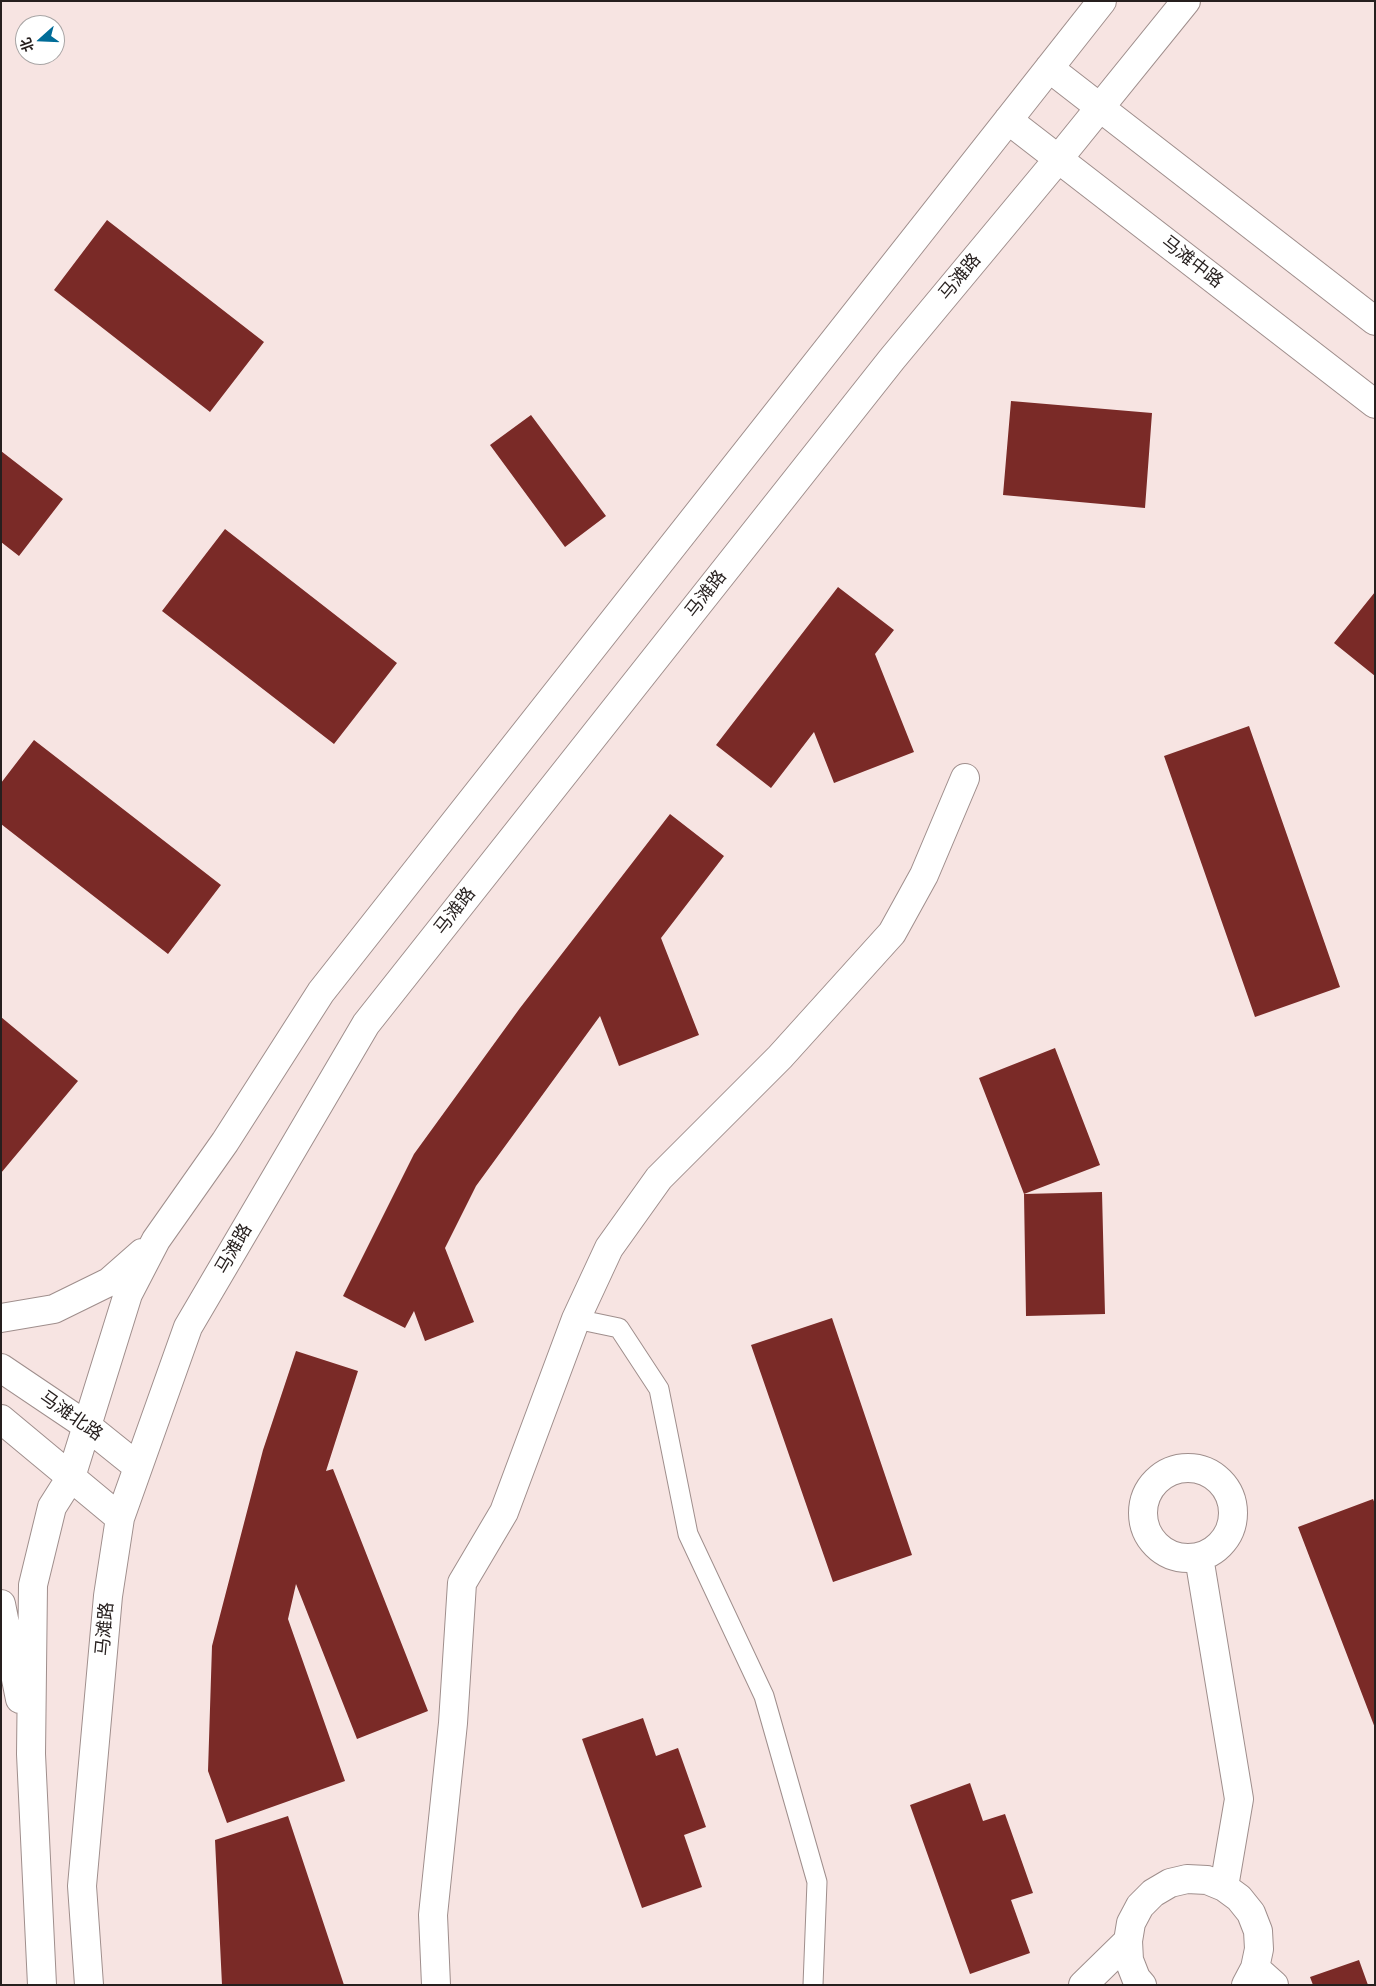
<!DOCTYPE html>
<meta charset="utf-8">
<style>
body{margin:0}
#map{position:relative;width:1376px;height:1986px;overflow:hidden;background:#f7e4e2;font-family:"Work Sans","Noto Sans SC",sans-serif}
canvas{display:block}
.frame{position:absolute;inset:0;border:2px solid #261f1e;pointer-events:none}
.north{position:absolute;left:15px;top:15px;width:50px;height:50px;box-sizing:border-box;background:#fff;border:1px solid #a8a5a5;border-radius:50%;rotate:250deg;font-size:14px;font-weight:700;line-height:20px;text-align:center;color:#261f1e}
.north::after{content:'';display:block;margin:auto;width:18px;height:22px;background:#006c98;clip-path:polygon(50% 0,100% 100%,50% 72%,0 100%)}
</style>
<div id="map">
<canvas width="1376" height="1986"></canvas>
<div class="frame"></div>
<div class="north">北</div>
</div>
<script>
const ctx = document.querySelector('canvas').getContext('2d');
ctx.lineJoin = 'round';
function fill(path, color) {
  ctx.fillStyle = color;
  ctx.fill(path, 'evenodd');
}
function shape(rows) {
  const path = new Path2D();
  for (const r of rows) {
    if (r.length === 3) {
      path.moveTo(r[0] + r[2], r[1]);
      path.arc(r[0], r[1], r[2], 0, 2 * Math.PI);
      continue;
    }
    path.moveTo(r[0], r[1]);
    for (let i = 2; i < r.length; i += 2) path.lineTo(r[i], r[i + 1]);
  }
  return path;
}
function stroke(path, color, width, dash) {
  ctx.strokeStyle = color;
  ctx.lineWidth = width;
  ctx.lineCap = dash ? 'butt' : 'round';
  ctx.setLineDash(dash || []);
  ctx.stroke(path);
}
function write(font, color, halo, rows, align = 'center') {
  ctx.font = font + ' "Work Sans","Noto Sans SC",sans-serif';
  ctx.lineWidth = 5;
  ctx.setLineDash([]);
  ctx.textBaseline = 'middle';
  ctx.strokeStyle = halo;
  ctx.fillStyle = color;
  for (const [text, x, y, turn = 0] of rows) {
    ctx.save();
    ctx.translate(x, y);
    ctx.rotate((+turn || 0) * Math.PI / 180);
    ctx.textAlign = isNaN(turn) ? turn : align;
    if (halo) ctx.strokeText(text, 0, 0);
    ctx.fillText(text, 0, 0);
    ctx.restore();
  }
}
fill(shape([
 [107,220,264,342,210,412,54,290],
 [1011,401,1152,413,1145,508,1003,495],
 [531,415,606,516,565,547,490,445],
 [1,451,63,499,19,556,1,542],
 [225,529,397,663,334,744,162,611],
 [838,587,894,630,875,654,914,752,834,783,814,732,771,788,716,745],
 [1375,592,1375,676,1334,643],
 [1249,726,1340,987,1255,1017,1164,756],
 [34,740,221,885,168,954,1,824,1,783],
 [670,814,724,856,661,938,699,1035,619,1066,600,1016,476,1186,445,1248,474,1322,425,1341,414,1311,405,1328,343,1296,414,1154,520,1008],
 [1,1017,78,1081,1,1173],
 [1055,1048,1100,1165,1024,1194,979,1078],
 [1102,1192,1105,1314,1026,1316,1024,1194],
 [832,1318,912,1555,833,1582,751,1345],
 [296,1351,358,1371,326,1471,333,1469,428,1711,357,1739,296,1584,288,1619,345,1781,227,1823,208,1771,212,1646,263,1450],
 [1373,1499,1375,1504,1375,1728,1298,1527],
 [643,1718,656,1756,678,1748,706,1827,684,1835,702,1887,642,1908,582,1739],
 [970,1783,983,1821,1005,1814,1033,1893,1011,1900,1030,1953,970,1974,910,1805],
 [288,1816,344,1985,222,1985,215,1840],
 [1359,1960,1368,1985,1313,1985,1310,1977]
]), '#7a2a27');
const lane = shape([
 [576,1319,619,1328,659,1389,688,1534,764,1696,817,1882,813,1985]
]);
const street = shape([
 [1188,1513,45],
 [1199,1557,1239,1799,1224,1887],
 [1255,1968,1274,1985],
 [436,1985,433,1915,453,1723,462,1583,504,1512,576,1319,609,1248,659,1178,780,1057,892,933,924,875,965,778],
 [1083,1985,1128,1941],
 [1142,1985,1136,1978,1129,1960,1128,1941,1131,1923,1140,1906,1153,1893,1170,1883,1187,1879,1207,1880,1224,1887,1239,1898,1251,1913,1258,1931,1259,1949,1255,1968,1246,1985]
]);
const secondary = shape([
 [1049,68,1375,321],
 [1008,120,1375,404],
 [1,1318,54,1309,109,1282,142,1253],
 [1,1368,87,1426,138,1467],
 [1,1419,120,1518],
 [1,1604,20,1699],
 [42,1985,31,1754,33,1585,52,1507,71,1477,128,1294,156,1240,225,1142,321,992,1102,1],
 [89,1985,82,1886,108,1596,120,1518,188,1327,366,1024,892,359,1059,158,1186,1]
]);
stroke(lane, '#9f8e8c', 21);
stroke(street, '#9f8e8c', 30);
stroke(secondary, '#9f8e8c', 30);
stroke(lane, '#fff', 19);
stroke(street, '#fff', 28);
stroke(secondary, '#fff', 28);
write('18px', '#261f1e', '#fff', [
 ["马滩中路",1192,262,38],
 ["马滩路",960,277,-50],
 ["马滩路",706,594,-52],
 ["马滩路",455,911,-52],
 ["马滩路",234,1249,-60],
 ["马滩北路",71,1416,35],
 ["马滩路",105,1629,-85]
]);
</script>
